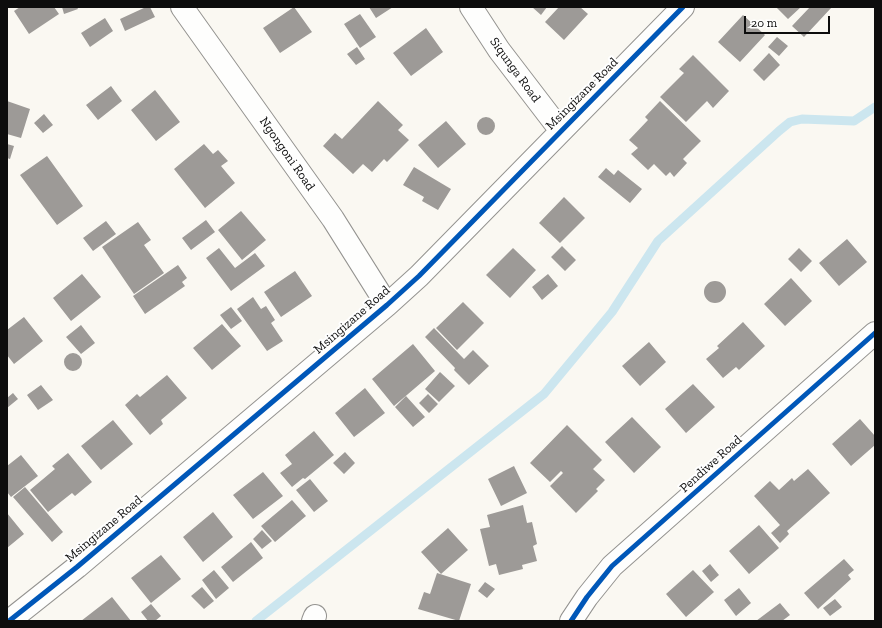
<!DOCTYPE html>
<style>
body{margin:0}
#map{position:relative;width:882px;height:628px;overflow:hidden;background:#faf8f2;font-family:"Zilla Slab",serif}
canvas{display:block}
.frame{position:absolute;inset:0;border:8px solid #0d0d0d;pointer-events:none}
.scale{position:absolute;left:744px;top:16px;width:86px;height:18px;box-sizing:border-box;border:2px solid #0d0d0d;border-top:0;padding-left:5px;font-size:12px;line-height:14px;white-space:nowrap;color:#0d0d0d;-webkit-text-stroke:3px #fff;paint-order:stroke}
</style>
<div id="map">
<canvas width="882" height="628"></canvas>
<div class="frame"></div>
<div class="scale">20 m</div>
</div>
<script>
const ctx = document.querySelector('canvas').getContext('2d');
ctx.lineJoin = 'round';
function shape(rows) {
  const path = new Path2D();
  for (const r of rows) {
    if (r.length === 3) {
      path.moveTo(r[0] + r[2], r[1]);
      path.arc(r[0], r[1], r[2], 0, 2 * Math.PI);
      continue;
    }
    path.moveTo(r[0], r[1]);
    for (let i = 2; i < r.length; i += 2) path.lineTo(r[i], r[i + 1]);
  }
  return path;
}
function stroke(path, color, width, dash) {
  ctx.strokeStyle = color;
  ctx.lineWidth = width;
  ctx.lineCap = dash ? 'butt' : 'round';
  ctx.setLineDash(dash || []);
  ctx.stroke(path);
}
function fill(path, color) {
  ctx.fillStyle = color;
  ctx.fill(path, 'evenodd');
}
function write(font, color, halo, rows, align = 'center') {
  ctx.font = font + ' "Zilla Slab",serif';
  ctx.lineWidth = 4;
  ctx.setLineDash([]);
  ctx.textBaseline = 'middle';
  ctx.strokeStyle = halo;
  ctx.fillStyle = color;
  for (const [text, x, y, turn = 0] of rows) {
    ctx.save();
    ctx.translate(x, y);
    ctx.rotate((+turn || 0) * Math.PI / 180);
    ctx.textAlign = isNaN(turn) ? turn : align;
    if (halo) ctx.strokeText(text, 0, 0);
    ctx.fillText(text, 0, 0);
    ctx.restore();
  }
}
stroke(shape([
 [256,621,544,394,612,312,658,241,779,131,790,122,802,119,854,121,875,107]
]), '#cce6ef', 9);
fill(shape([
 [20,7,54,7,59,14,29,34,14,11],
 [62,7,77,7,78,9,64,14],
 [146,7,150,7,155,17,125,31,120,19],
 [294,7,312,32,280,53,263,28],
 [369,7,393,7,376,18],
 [532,7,547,7,541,15],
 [559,7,580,7,588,14,564,40,545,22],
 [776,7,801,7,788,19],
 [810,7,832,7,804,37,792,26],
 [360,14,376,37,360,48,344,24],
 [743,15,765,35,740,62,718,42],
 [105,18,113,31,90,47,81,33],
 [426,28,443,52,411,76,393,53],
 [777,37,788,46,779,56,768,47],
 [357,47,365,59,356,65,347,54],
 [769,53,780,65,764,81,753,70],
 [693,55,729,91,713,108,707,101,686,122,660,97,684,73,679,69],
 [111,86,122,101,98,120,86,105],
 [155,90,180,122,156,141,131,110],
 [7,101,30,109,21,138,7,134],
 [378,101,403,125,398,130,409,140,387,162,384,159,372,172,363,164,353,174,323,146,335,133,342,139],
 [660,101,701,141,683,159,687,163,674,177,670,172,666,176,654,164,648,170,631,154,638,148,629,140,648,120,645,117],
 [44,114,53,125,43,133,34,123],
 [486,126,9],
 [446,121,466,144,438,168,418,145],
 [7,144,14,146,10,159,7,158],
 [204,144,213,154,218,150,228,161,221,166,235,183,205,208,174,169],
 [47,156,83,206,57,225,20,175],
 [414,167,451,189,438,210,422,201,424,197,403,185],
 [606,168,614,175,618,170,642,189,630,203,598,177],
 [564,197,585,218,560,243,539,223],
 [241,211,266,240,242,260,218,230],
 [206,220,215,232,191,250,182,238],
 [106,221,116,234,93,251,83,238],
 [138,222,151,240,144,245,164,273,134,294,102,247],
 [847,239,867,262,839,286,819,263],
 [562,246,576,260,565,271,551,257],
 [219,248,235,268,255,253,265,266,231,291,206,258],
 [513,248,536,270,510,298,486,275],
 [799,248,812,261,801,272,788,259],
 [178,265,187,278,182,282,185,286,145,314,133,296],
 [295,271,312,296,281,317,264,292],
 [82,274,101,297,71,321,53,298],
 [548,274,558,286,542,300,532,287],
 [791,278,812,301,785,326,764,304],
 [715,292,11],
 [253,297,261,309,266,306,275,320,271,323,283,341,267,351,237,309],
 [463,302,484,323,457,350,436,328],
 [231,307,242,321,231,329,220,315],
 [24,317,43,341,14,364,7,355,7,330],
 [743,322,765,346,739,370,736,367,723,378,706,359,719,348,717,346],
 [222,324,241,346,212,370,193,348],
 [81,325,95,343,81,354,66,337],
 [434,328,464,359,473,350,489,366,469,385,454,370,455,368,425,337],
 [649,342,666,362,640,386,622,366],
 [413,344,435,371,394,406,372,379],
 [73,362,9],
 [440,372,455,386,439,402,425,389],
 [167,375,187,398,161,420,163,424,150,435,125,405,137,394,140,397],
 [693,384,715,407,686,433,665,409],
 [41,385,53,400,38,410,27,395],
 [365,388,385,413,354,437,335,413],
 [13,393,18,399,7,408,7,398],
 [428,394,438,404,429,413,419,403],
 [406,396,425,417,413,427,395,407],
 [632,417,661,447,634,473,605,442],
 [860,419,875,436,875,445,851,466,832,444],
 [113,420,133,444,101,470,81,446],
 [567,425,602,460,593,469,605,480,596,489,598,491,576,513,550,486,563,473,561,471,550,482,530,463],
 [314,431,334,455,305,479,303,478,292,487,280,473,292,464,285,455],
 [345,452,355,463,344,474,333,463],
 [68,453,92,482,75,496,72,493,48,512,30,490,55,469,52,466],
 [21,455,38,476,11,497,7,492,7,466],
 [514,466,527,493,501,506,488,479],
 [808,469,830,493,787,531,789,534,780,543,771,533,780,525,754,496,770,481,779,490,792,478,794,481],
 [263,472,283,496,253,519,233,495],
 [310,479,328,501,314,512,296,490],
 [25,487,63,532,52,542,13,497],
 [292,500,306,516,275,542,261,526],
 [523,505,527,523,532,522,537,544,533,546,537,561,522,565,523,569,499,575,496,564,489,566,480,529,490,527,487,515],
 [213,512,233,537,203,562,183,537],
 [7,513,24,534,7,548],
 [759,525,779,548,749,574,729,551],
 [448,528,468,550,441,574,421,552],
 [262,530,272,541,262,549,253,539],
 [251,542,263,558,233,582,221,567],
 [161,555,181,579,151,603,131,578],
 [844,559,854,570,848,575,851,579,818,609,804,593],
 [710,564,719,575,711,582,702,571],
 [214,570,229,588,216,599,202,580],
 [693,570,714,592,686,617,666,594],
 [437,573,471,584,459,621,418,609,424,592,430,594],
 [485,582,495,589,487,598,478,591],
 [202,587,214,601,204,609,191,596],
 [739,588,751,603,736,616,724,600],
 [112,597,131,621,81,621],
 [835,599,842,607,830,616,823,608],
 [780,603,790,615,782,621,756,621],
 [151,604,161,616,155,621,148,621,141,612]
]), '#9d9a97');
const street = shape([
 [182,7,333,219,387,305],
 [471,7,499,50,561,131],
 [9,621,77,567,387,305,419,276,683,7],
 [313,621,315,616],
 [571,621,587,597,612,566,875,333]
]);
stroke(street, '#949390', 24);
stroke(street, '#fefefd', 22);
stroke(shape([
 [9,621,77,567,387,305,419,276,683,7],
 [571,621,587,597,612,566,875,333]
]), '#0057b8', 5);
write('13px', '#0d0d0d', '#fff', [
 ["Siqunga Road",515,70,54],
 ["Msingizane Road",582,94,-45],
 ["Ngongoni Road",287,154,55],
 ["Msingizane Road",352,320,-41],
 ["Pendiwe Road",711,464,-42],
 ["Msingizane Road",104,529,-40]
]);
</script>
